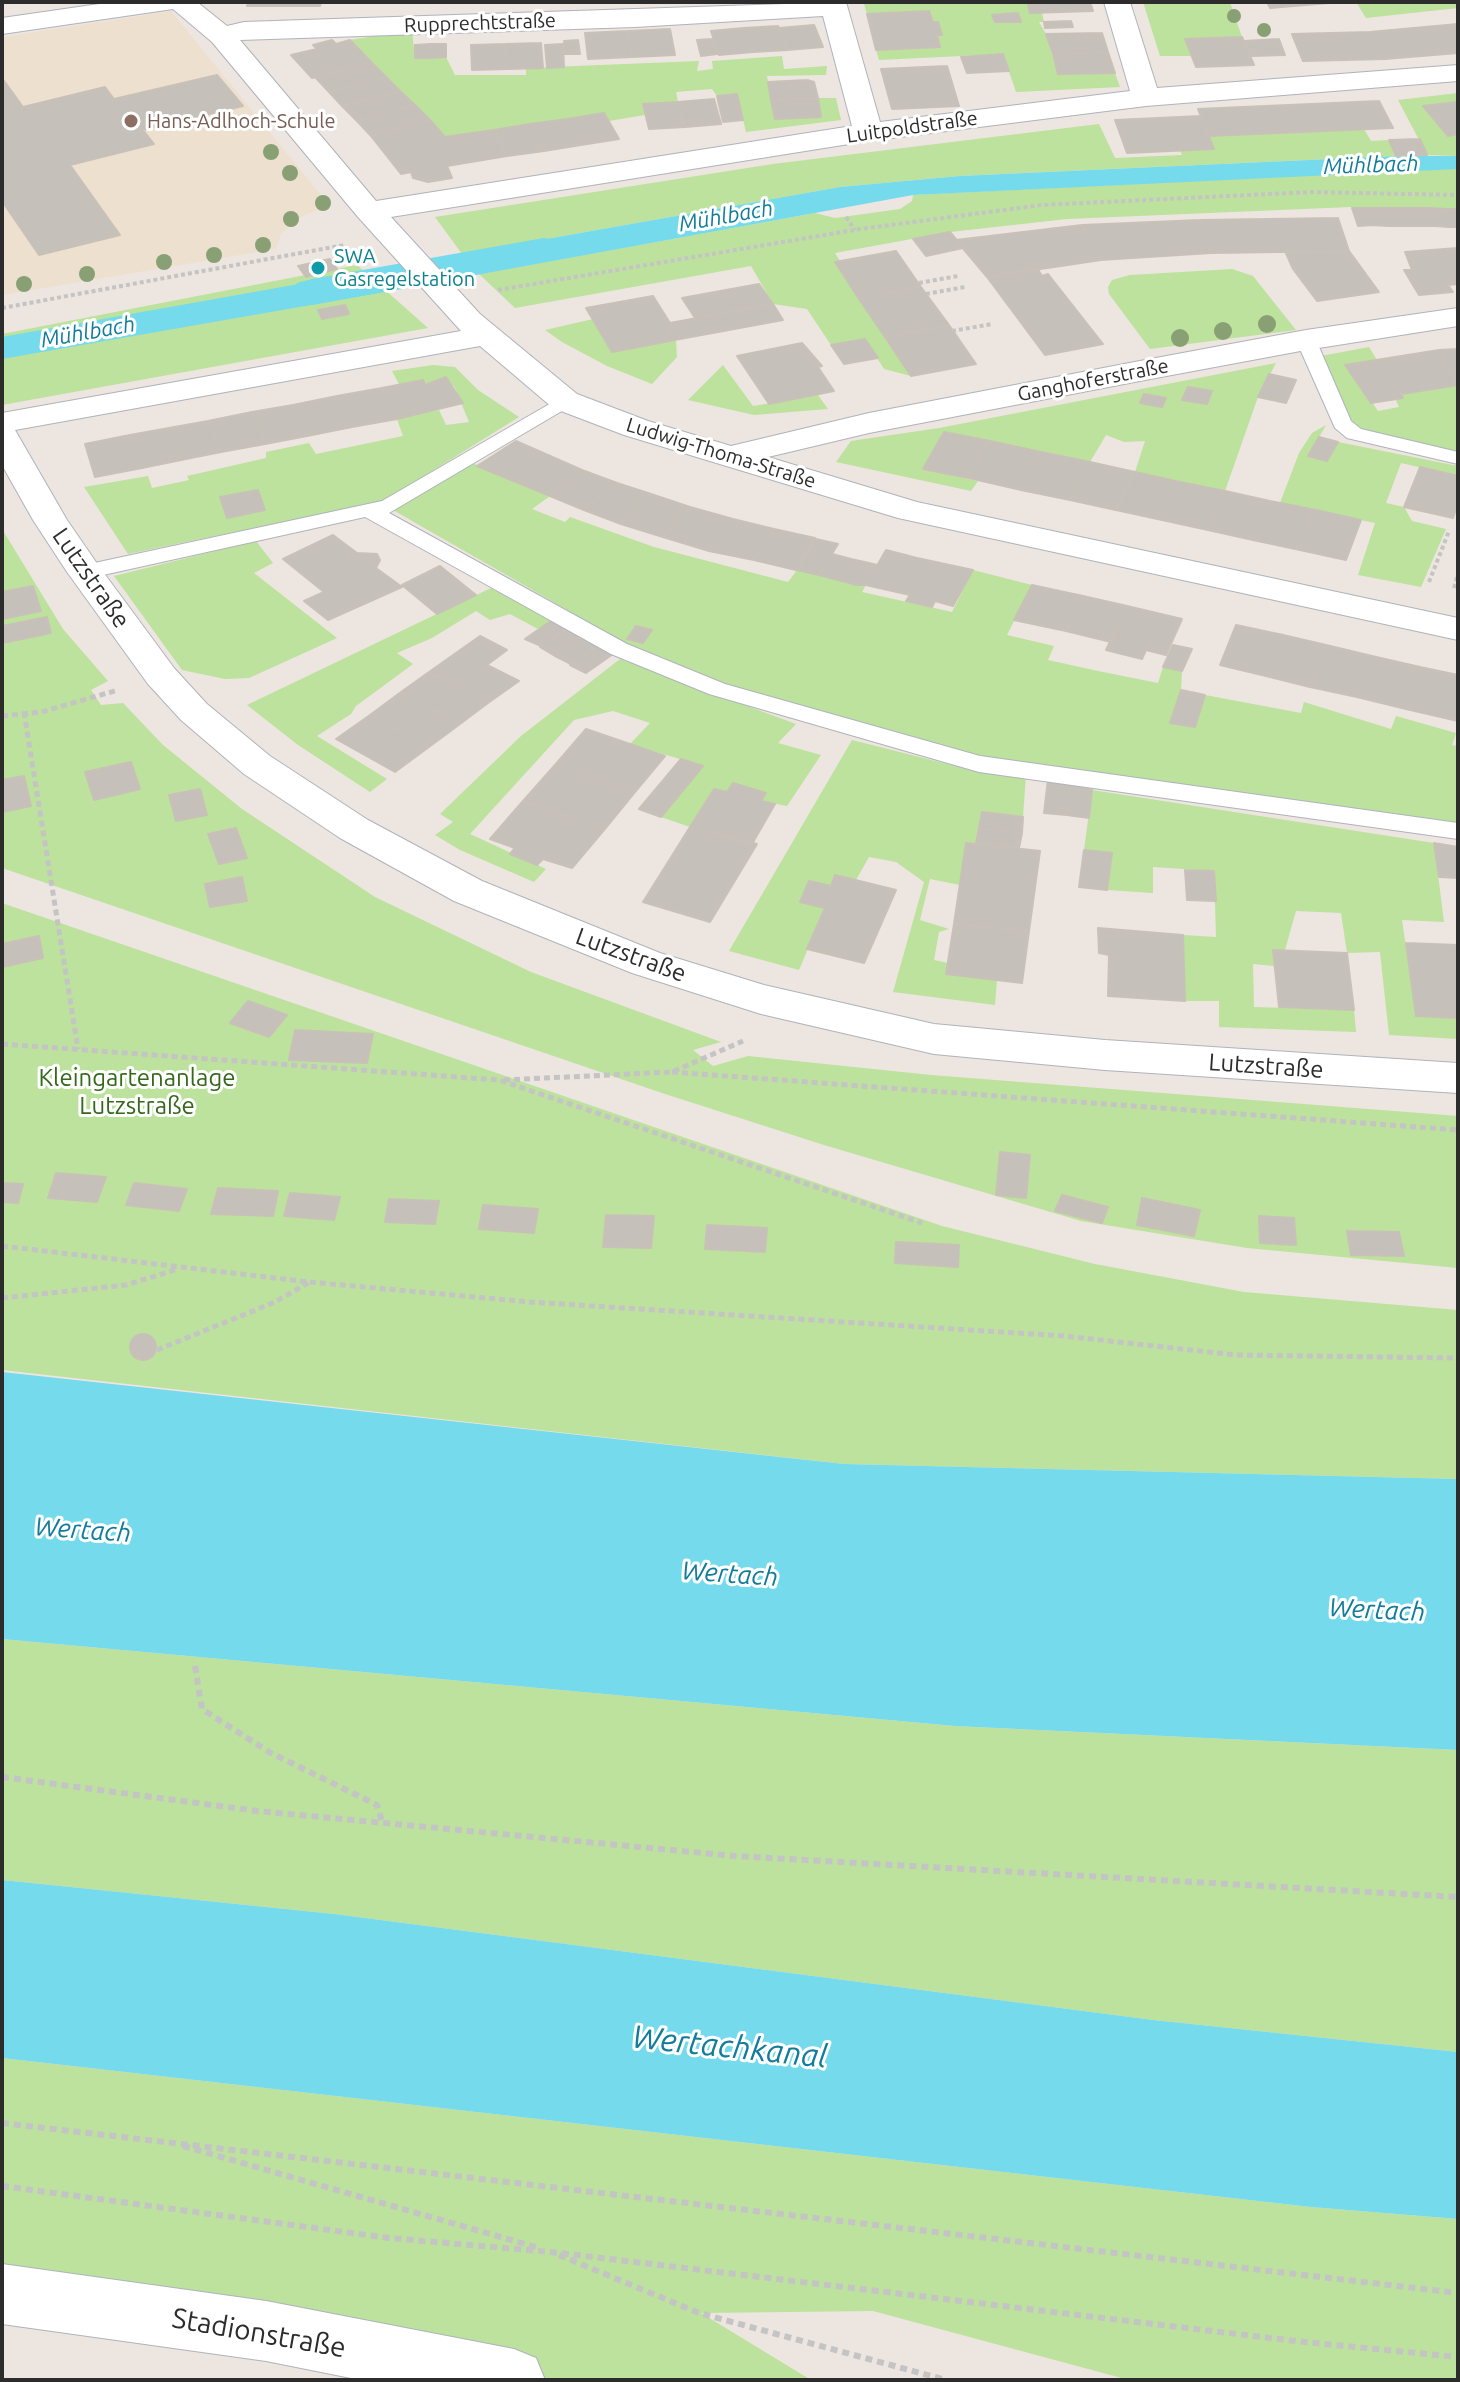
<!DOCTYPE html>
<meta charset="utf-8">
<style>
body{margin:0}
#map{position:relative;width:1460px;height:2382px;overflow:hidden;background:#ede5df;font-family:Ubuntu,sans-serif}
canvas{display:block}
.frame{position:absolute;inset:0;border:4px solid #2c2c2c;pointer-events:none}
</style>
<div id="map">
<canvas width="1460" height="2382"></canvas>
<div class="frame"></div>
</div>
<script>
const ctx = document.querySelector('canvas').getContext('2d');
ctx.lineJoin = 'round';
function fill(path, color) {
  ctx.fillStyle = color;
  ctx.fill(path, 'evenodd');
}
function shape(rows) {
  const path = new Path2D();
  for (const r of rows) {
    if (r.length === 3) {
      path.moveTo(r[0] + r[2], r[1]);
      path.arc(r[0], r[1], r[2], 0, 2 * Math.PI);
      continue;
    }
    path.moveTo(r[0], r[1]);
    for (let i = 2; i < r.length; i += 2) path.lineTo(r[i], r[i + 1]);
  }
  return path;
}
function stroke(path, color, width, dash) {
  ctx.strokeStyle = color;
  ctx.lineWidth = width;
  ctx.lineCap = dash ? 'butt' : 'round';
  ctx.setLineDash(dash || []);
  ctx.stroke(path);
}
function write(font, color, halo, rows, align = 'center') {
  ctx.font = font + ' Ubuntu,sans-serif';
  ctx.lineWidth = 6;
  ctx.setLineDash([]);
  ctx.textBaseline = 'middle';
  ctx.strokeStyle = halo;
  ctx.fillStyle = color;
  for (const [text, x, y, turn = 0] of rows) {
    ctx.save();
    ctx.translate(x, y);
    ctx.rotate((+turn || 0) * Math.PI / 180);
    ctx.textAlign = isNaN(turn) ? turn : align;
    if (halo) ctx.strokeText(text, 0, 0);
    ctx.fillText(text, 0, 0);
    ctx.restore();
  }
}
fill(shape([
 [171,11,329,205,301,217,281,234,276,249,2,295,2,37]
]), '#eee0cf');
fill(shape([
 [1027,2,1030,13,1042,13,1044,22,1039,22,1046,34,1058,74,1115,73,1120,87,1016,92,1003,54,879,60,876,50,940,47,937,35,942,34,938,22,933,22,929,11,867,14,864,4],
 [1143,2,1230,2,1242,37,1186,39,1192,56,1160,56],
 [1356,2,1458,2,1458,8,1366,18],
 [412,30,415,58,446,57,455,75,526,75,526,68,699,61,697,71,713,69,712,61,782,56,784,69,827,66,826,75,767,76,775,118,821,117,818,98,836,98,841,120,746,132,737,95,717,96,712,89,676,92,678,102,643,104,645,115,609,121,604,113,445,137,350,40],
 [1458,93,1458,102,1424,106,1448,135,1458,134,1458,156,1427,155,1398,100],
 [1099,124,1115,158,1182,155,1180,150,1214,149,1209,136,1364,129,1371,141,1389,140,1396,156,960,176,840,187,462,254,435,217,773,164],
 [1427,169,1458,169,1458,209,1351,207,1067,219,950,232,835,253,840,261,835,263,911,376,884,369,865,339,831,345,807,309,773,304,751,266,515,308,479,274,815,213,835,218,900,209,912,201,913,195],
 [357,265,428,328,2,405,2,334],
 [1232,269,1253,276,1296,330,1150,349,1109,294,1108,287,1112,280,1130,275],
 [593,319,612,352,676,340,677,357,652,384,607,366,562,342,545,330],
 [1369,347,1377,360,1346,365,1378,411,1399,407,1395,398,1401,394,1458,385,1458,454,1365,433,1354,426,1321,356],
 [1276,363,1258,397,1225,491,1135,472,1145,441,1124,442,1106,435,1090,462,924,469,978,481,971,491,836,462,851,441,939,428],
 [433,365,455,367,478,390,519,417,384,501,128,554,84,487,148,476,152,488,189,480,187,476,266,458,266,452,309,443,316,454,403,436,397,419,439,410,446,425,469,422,455,388,446,378,425,385,423,380,399,384,392,371],
 [723,365,753,406,818,395,828,409,754,415,688,400],
 [1326,425,1309,455,1327,461,1338,442,1458,466,1458,476,1401,463,1386,503,1404,507,1412,521,1446,529,1421,587,1358,575,1375,523,1280,503,1299,453,1312,433],
 [470,462,550,496,532,509,565,522,570,517,654,547,788,582,797,570,866,585,862,592,952,612,973,570,1032,585,1007,635,1054,646,1048,660,1098,671,1158,683,1163,667,1182,671,1181,690,1171,723,1195,727,1205,695,1301,713,1304,702,1391,729,1396,716,1456,733,1452,745,1458,746,1458,825,982,756,715,681,637,650,393,510],
 [2,529,63,629,108,681,91,690,101,705,123,703,163,745,242,809,375,897,531,972,721,1042,693,1050,713,1066,748,1056,931,1075,1458,1116,1458,1268,1247,1248,1081,1221,824,1145,662,1093,2,868],
 [256,541,273,563,254,573,337,638,249,678,225,679,182,670,114,576],
 [491,588,552,620,538,629,510,614,490,620,476,611,432,638,397,653,413,664,356,706,351,714,317,736,387,779,370,792,298,745,247,705],
 [620,659,796,724,778,743,821,755,787,806,761,801,765,792,733,783,727,792,714,789,690,827,661,817,703,766,630,744,650,723,613,711,574,720,470,834,546,869,534,882,460,850,435,835,453,822,440,814,521,736],
 [852,740,975,771,1026,775,1023,817,982,812,976,843,966,843,960,885,930,879,920,920,949,929,939,932,934,960,948,963,947,974,997,980,995,1005,893,992,924,882,896,862,869,857,856,880,831,886,810,881,825,908,799,970,729,951],
 [1092,790,1434,843,1444,922,1402,920,1416,1015,1458,1018,1458,1039,1389,1035,1380,952,1347,953,1341,913,1296,911,1285,950,1273,950,1274,966,1253,964,1254,1007,1354,1010,1356,1032,1219,1027,1219,1001,1185,1001,1183,935,1216,937,1214,871,1153,867,1153,893,1107,890,1111,853,1084,850],
 [2,903,942,1226,1095,1264,1244,1292,1458,1310,1458,1479,844,1464,2,1370],
 [2,1639,955,1726,1458,1750,1458,2052,1153,2020,334,1914,2,1880],
 [2,2058,1311,2207,1458,2219,1458,2380,1129,2380,873,2311,701,2313,811,2380,514,2380,2,2294]
]), '#bce29d');
fill(shape([
 [1396,156,1458,156,1458,169,913,195,476,275,456,255,840,187,960,176],
 [383,269,402,289,2,359,2,337],
 [2,1372,844,1464,1458,1479,1458,1750,955,1726,2,1639],
 [2,1880,334,1914,1153,2020,1458,2052,1458,2219,1311,2207,2,2058]
]), '#74daec');
fill(shape([
 [544,238,559,241,565,250,559,259,312,305,297,301,291,292,297,283,312,279,544,238]
]), '#74daec');
const building = shape([
 [248,2,321,2,320,6,247,6,248,2],
 [1027,2,1090,2,1093,11,1030,13,1027,2],
 [1267,2,1341,2,1270,8,1267,2],
 [929,11,933,22,938,22,942,35,937,35,940,47,876,50,867,14,929,11],
 [1018,13,1021,22,995,22,992,15,1018,13],
 [1071,21,1073,27,1045,28,1044,22,1071,21],
 [1458,24,1458,53,1385,59,1303,61,1292,34,1370,32,1458,24],
 [814,25,823,47,787,50,779,28,814,25],
 [778,26,787,50,753,52,744,28,778,26],
 [744,28,753,52,719,55,711,31,744,28],
 [670,29,675,55,632,57,628,31,670,29],
 [628,31,632,57,588,59,585,33,628,31],
 [1102,33,1108,52,1053,54,1046,34,1102,33],
 [1242,37,1254,65,1196,67,1185,39,1242,37],
 [712,39,717,54,701,56,697,40,712,39],
 [1279,39,1285,55,1251,56,1244,41,1279,39],
 [332,40,336,44,350,40,372,63,312,78,291,55,317,49,313,45,332,40],
 [578,40,580,54,565,54,564,41,578,40],
 [541,43,543,68,507,69,506,44,541,43],
 [431,44,446,44,446,57,430,58,431,44],
 [431,44,430,58,415,58,415,45,431,44],
 [506,44,507,69,472,70,471,45,506,44],
 [563,44,564,67,547,68,545,45,563,44],
 [1108,52,1115,73,1058,74,1053,54,1108,52],
 [1003,54,1009,71,967,73,961,57,1003,54],
 [372,63,386,77,329,92,315,77,372,63],
 [947,66,959,106,892,109,881,69,947,66],
 [217,75,243,106,143,130,154,144,70,165,120,235,39,255,2,201,2,78,23,107,105,87,114,99,217,75],
 [386,77,400,91,342,106,329,92,386,77],
 [807,80,814,82,818,98,771,100,768,82,807,80],
 [400,91,415,105,357,121,342,106,400,91],
 [737,94,743,120,723,122,717,96,737,94],
 [818,98,821,117,775,119,771,100,818,98],
 [714,99,721,124,685,127,678,102,714,99],
 [1379,101,1393,128,1209,136,1198,109,1379,101],
 [678,102,685,127,649,129,643,104,678,102],
 [1458,102,1458,134,1448,136,1423,106,1458,102],
 [415,105,430,120,371,136,357,121,415,105],
 [604,113,619,139,581,145,567,119,604,113],
 [1201,116,1214,149,1127,153,1115,120,1201,116],
 [567,119,581,145,544,151,530,124,567,119],
 [430,120,445,137,458,135,471,162,447,166,452,178,428,182,413,178,411,172,401,174,371,136,430,120],
 [530,124,544,151,507,156,494,130,530,124],
 [494,130,507,156,471,162,458,135,494,130],
 [1420,139,1427,155,1396,156,1389,140,1420,139],
 [1352,208,1367,208,1373,225,1358,226,1352,208],
 [1367,208,1382,208,1388,226,1373,225,1367,208],
 [1382,208,1398,208,1404,226,1388,226,1382,208],
 [1398,208,1415,208,1419,226,1404,226,1398,208],
 [1415,208,1430,208,1435,226,1419,226,1415,208],
 [1430,208,1446,209,1450,227,1435,226,1430,208],
 [1446,209,1458,209,1458,227,1450,227,1446,209],
 [1338,218,1349,251,1211,253,1200,220,1338,218],
 [1200,220,1211,253,1101,260,1082,225,1200,220],
 [1082,225,1101,260,987,277,956,240,1082,225],
 [950,232,963,248,926,256,913,239,950,232],
 [1458,248,1458,284,1448,285,1453,292,1419,295,1404,270,1412,270,1405,252,1458,248],
 [896,251,921,287,859,299,835,262,896,251],
 [1285,251,1349,251,1379,292,1317,301,1293,269,1285,251],
 [330,259,337,269,306,277,298,266,330,259],
 [1037,268,1042,276,1048,274,1103,344,1045,355,987,277,1037,268],
 [759,284,773,304,695,318,682,298,759,284],
 [921,287,949,325,885,337,859,299,921,287],
 [653,296,680,339,612,352,586,308,653,296],
 [773,304,783,320,680,339,670,323,773,304],
 [345,305,349,314,322,319,318,310,345,305],
 [949,325,976,364,911,376,885,337,949,325],
 [865,339,878,358,844,364,831,345,865,339],
 [802,343,822,366,818,367,834,391,769,404,737,356,802,343],
 [1458,349,1458,383,1439,350,1458,349],
 [1439,350,1458,385,1401,394,1403,398,1371,403,1345,365,1439,350],
 [1269,374,1296,380,1286,403,1258,397,1269,374],
 [446,377,463,403,397,419,382,388,423,380,425,385,446,377],
 [1188,387,1212,391,1207,404,1182,400,1188,387],
 [382,388,397,419,352,427,337,396,382,388],
 [1144,394,1166,398,1162,407,1140,403,1144,394],
 [337,396,352,427,307,436,293,405,337,396],
 [293,405,307,436,265,444,252,412,293,405],
 [252,412,265,444,221,452,208,421,252,412],
 [208,421,221,452,181,460,169,428,208,421],
 [169,428,181,460,142,468,130,435,169,428],
 [944,432,990,441,969,478,923,469,944,432],
 [130,435,142,468,95,477,85,444,130,435],
 [1319,437,1338,442,1327,461,1308,456,1319,437],
 [516,441,582,470,550,496,477,466,516,441],
 [990,441,1041,452,1021,490,969,478,990,441],
 [1041,452,1090,462,1070,500,1021,490,1041,452],
 [1090,462,1135,472,1116,510,1070,500,1090,462],
 [1420,467,1458,476,1458,503,1453,518,1404,507,1420,467],
 [582,470,617,483,584,510,550,496,582,470],
 [1135,472,1180,482,1162,520,1116,510,1135,472],
 [1180,482,1225,491,1208,530,1162,520,1180,482],
 [617,483,651,494,621,524,584,510,617,483],
 [258,490,265,510,227,518,220,497,258,490],
 [1225,491,1270,501,1253,540,1208,530,1225,491],
 [651,494,690,507,663,537,621,524,651,494],
 [1270,501,1316,510,1300,550,1253,540,1270,501],
 [690,507,733,519,709,551,663,537,690,507],
 [1316,510,1361,520,1346,560,1300,550,1316,510],
 [733,519,774,529,754,560,709,551,733,519],
 [774,529,815,538,796,570,754,560,774,529],
 [333,535,357,553,377,554,380,560,376,568,402,587,328,620,304,601,324,592,283,559,333,535],
 [816,539,838,544,819,575,797,570,816,539],
 [886,550,917,558,973,570,953,606,935,601,932,607,906,601,910,595,866,585,886,550],
 [832,554,851,559,838,580,819,575,832,554],
 [851,559,869,563,857,585,838,580,851,559],
 [869,563,877,565,866,585,857,585,869,563],
 [440,566,476,595,437,614,402,585,440,566],
 [1032,585,1083,596,1066,631,1014,620,1032,585],
 [33,586,41,611,2,619,2,592,33,586],
 [1083,596,1127,606,1111,642,1066,631,1083,596],
 [1127,606,1182,619,1166,655,1146,650,1142,659,1106,650,1127,606],
 [47,617,51,633,2,643,2,626,47,617],
 [552,620,568,628,541,646,525,639,552,620],
 [1236,625,1283,635,1266,676,1220,665,1236,625],
 [636,626,652,630,643,643,627,639,636,626],
 [566,628,583,636,555,656,540,647,566,628],
 [1283,635,1326,645,1310,687,1266,676,1283,635],
 [480,636,507,650,487,665,519,681,488,703,429,672,480,636],
 [581,637,598,645,571,664,555,656,581,637],
 [1173,645,1192,649,1182,671,1163,667,1173,645],
 [1326,645,1372,656,1357,697,1310,687,1326,645],
 [597,646,613,654,586,673,570,665,597,646],
 [1372,656,1420,667,1406,709,1357,697,1372,656],
 [1420,667,1458,675,1458,721,1406,709,1420,667],
 [429,672,488,703,460,724,401,692,429,672],
 [1181,690,1205,695,1195,727,1170,723,1181,690],
 [401,692,460,724,429,747,370,715,401,692],
 [370,715,429,747,395,772,336,739,370,715],
 [586,729,630,744,665,756,635,792,555,765,586,729],
 [681,759,703,766,661,817,639,809,681,759],
 [131,762,140,789,94,800,85,772,131,762],
 [555,765,635,792,604,830,523,801,555,765],
 [24,776,31,806,2,812,2,780,24,776],
 [1048,779,1070,784,1067,815,1044,813,1048,779],
 [733,783,766,793,761,801,775,804,752,844,690,827,714,789,727,792,733,783],
 [1070,784,1092,790,1089,818,1067,815,1070,784],
 [200,789,207,815,176,821,169,795,200,789],
 [523,801,604,830,572,868,543,859,537,865,510,854,515,848,490,839,523,801],
 [982,812,1023,817,1022,833,979,828,982,812],
 [690,827,757,844,710,922,643,902,690,827],
 [236,828,247,858,219,864,208,834,236,828],
 [979,828,1022,833,1019,848,976,843,979,828],
 [966,843,1040,851,1029,931,954,924,966,843],
 [1434,843,1458,847,1458,878,1439,877,1434,843],
 [1084,850,1112,853,1107,890,1079,887,1084,850],
 [1185,870,1214,871,1216,901,1187,900,1185,870],
 [835,875,896,890,864,963,807,949,825,908,800,902,809,881,831,886,835,875],
 [242,877,247,901,210,907,205,884,242,877],
 [954,924,1029,931,1022,983,946,974,954,924],
 [1098,928,1183,935,1185,1001,1108,996,1109,955,1099,953,1098,928],
 [39,936,43,958,2,967,2,944,39,936],
 [1406,943,1458,945,1458,1018,1416,1016,1406,943],
 [1273,950,1347,953,1354,1010,1279,1007,1273,950],
 [248,1001,287,1015,269,1037,230,1023,248,1001],
 [295,1030,373,1034,367,1063,289,1060,295,1030],
 [1000,1152,1030,1155,1026,1198,996,1195,1000,1152],
 [56,1173,106,1177,97,1202,48,1198,56,1173],
 [2,1183,23,1184,18,1203,2,1202,2,1183],
 [134,1183,187,1189,179,1211,126,1205,134,1183],
 [218,1188,278,1191,273,1216,211,1214,218,1188],
 [290,1193,340,1197,334,1220,284,1216,290,1193],
 [1062,1195,1108,1207,1102,1223,1055,1211,1062,1195],
 [1142,1198,1200,1210,1194,1236,1137,1225,1142,1198],
 [389,1199,439,1201,435,1224,385,1222,389,1199],
 [483,1205,538,1209,534,1233,479,1229,483,1205],
 [606,1215,654,1216,651,1248,603,1247,606,1215],
 [1259,1216,1294,1218,1296,1245,1260,1243,1259,1216],
 [707,1225,767,1228,765,1252,705,1249,707,1225],
 [1347,1231,1399,1232,1404,1256,1351,1255,1347,1231],
 [896,1242,959,1245,958,1267,895,1263,896,1242],
 [143,1347,13]
]);
fill(building, '#c6c0ba');
stroke(building, '#c9c1b8', 2);
const service = shape([
 [1306,334,1316,340,1351,421,1361,429,1458,452,1458,464,1347,438,1335,428,1296,340,1306,334],
 [565,395,572,397,575,401,572,405,389,513,627,644,725,684,980,756,1458,823,1458,839,979,772,709,694,611,654,365,517,85,579,74,572,85,565,382,501,565,395]
]);
const minor = shape([
 [113,2,197,2,227,26,244,22,846,2,880,122,1130,91,1104,2,1130,2,1157,88,1458,65,1458,81,1146,106,868,141,391,217,480,314,577,394,648,421,731,446,869,413,1145,360,1306,330,1458,308,1458,326,1306,350,1145,380,869,433,768,457,917,502,1458,618,1458,640,898,518,624,435,553,408,480,346,15,430,67,520,98,565,174,668,207,704,270,756,368,820,482,881,660,953,764,985,934,1024,1105,1040,1458,1063,1458,1093,1105,1070,934,1054,761,1014,632,973,454,901,340,838,244,774,181,720,148,684,67,572,33,520,2,465,2,413,461,331,358,217,212,42,173,9,2,34,2,18,113,2],
 [823,16,852,126,376,201,240,40,635,27,823,16]
]);
const tertiary = shape([
 [2,2264,266,2301,514,2349,536,2358,545,2380,361,2380,266,2361,2,2324,2,2264]
]);
stroke(service, '#afb3bc', 2);
stroke(minor, '#afb3bc', 2);
stroke(tertiary, '#afb3bc', 2);
stroke(shape([
 [846,217,855,230],
 [919,283,958,276],
 [498,290,860,229,1042,205,1311,192,1458,195],
 [926,294,965,287],
 [2,308,344,245],
 [952,331,992,324],
 [1429,582,1449,531],
 [1454,588,1458,574]
]), '#c4c4c4', 4, [4, 3]);
stroke(shape([
 [24,712,78,1049],
 [2,716,41,712,118,690],
 [2,1044,499,1080,922,1223],
 [672,1072,1458,1130],
 [504,1080,672,1072,743,1041],
 [2,1246,309,1282,530,1302,1064,1336,1236,1355,1458,1358],
 [2,1298,126,1285,178,1269],
 [157,1350,275,1302,308,1283]
]), '#c4c4c4', 5, [6, 4]);
stroke(shape([
 [195,1666,202,1709,269,1752,377,1805,383,1824],
 [2,1777,257,1811,735,1856,1458,1897],
 [2,2123,1458,2293],
 [183,2146,539,2248],
 [2,2186,389,2238,551,2252,1304,2342,1458,2357],
 [559,2255,699,2313,946,2380]
]), '#c4c4c4', 6, [7, 5]);
fill(service, '#fff');
fill(minor, '#fff');
fill(tertiary, '#fff');
ctx.fillStyle = '#88a074';
for (const [x, y, r] of [
 [1234,16,7],
 [1264,30,7],
 [271,152,8],
 [290,173,8],
 [323,203,8],
 [291,219,8],
 [263,245,8],
 [214,255,8],
 [164,262,8],
 [87,274,8],
 [24,284,8],
 [1267,324,9],
 [1223,331,9],
 [1180,338,9]
]) {
  ctx.beginPath();
  ctx.arc(x, y, r, 0, 2 * Math.PI);
  ctx.fill();
}
for (const [x, y, r, color] of [
 [131,121,8,"#8d6e63"],
 [318,268,8,"#0f9aa8"]
]) {
  const dot = new Path2D();
  dot.arc(x, y, r, 0, 2 * Math.PI);
  ctx.fillStyle = color;
  ctx.fill(dot);
  stroke(dot, '#fff', 3);
}
write('20px', '#2c2c2c', '#fff', [
 ["Rupprechtstraße",480,23,-2],
 ["Luitpoldstraße",912,127,-8],
 ["Ganghoferstraße",1093,380,-11],
 ["Ludwig-Thoma-Straße",721,453,17]
]);
write('20px', '#785e54', '#fff', [
 ["Hans-Adlhoch-Schule",147,121]
], 'left');
write('20px', '#0d838f', '#fff', [
 ["SWA",334,256],
 ["Gasregelstation",334,279]
], 'left');
write('italic 22px', '#117c9b', '#fff', [
 ["Mühlbach",1371,165,-2],
 ["Mühlbach",726,216,-10],
 ["Mühlbach",88,332,-10]
]);
write('24px', '#2c2c2c', '#fff', [
 ["Lutzstraße",91,578,55],
 ["Lutzstraße",631,955,20],
 ["Lutzstraße",1266,1066,4]
]);
write('24px', '#35681c', '#fff', [
 ["Kleingartenanlage",137,1078],
 ["Lutzstraße",137,1106]
]);
write('italic 26px', '#117c9b', '#fff', [
 ["Wertach",83,1530,4],
 ["Wertach",730,1574,4],
 ["Wertach",1377,1610,3]
]);
write('28px', '#2c2c2c', '#fff', [
 ["Stadionstraße",259,2333,10]
]);
write('italic 32px', '#117c9b', '#fff', [
 ["Wertachkanal",730,2047,6]
]);
</script>
